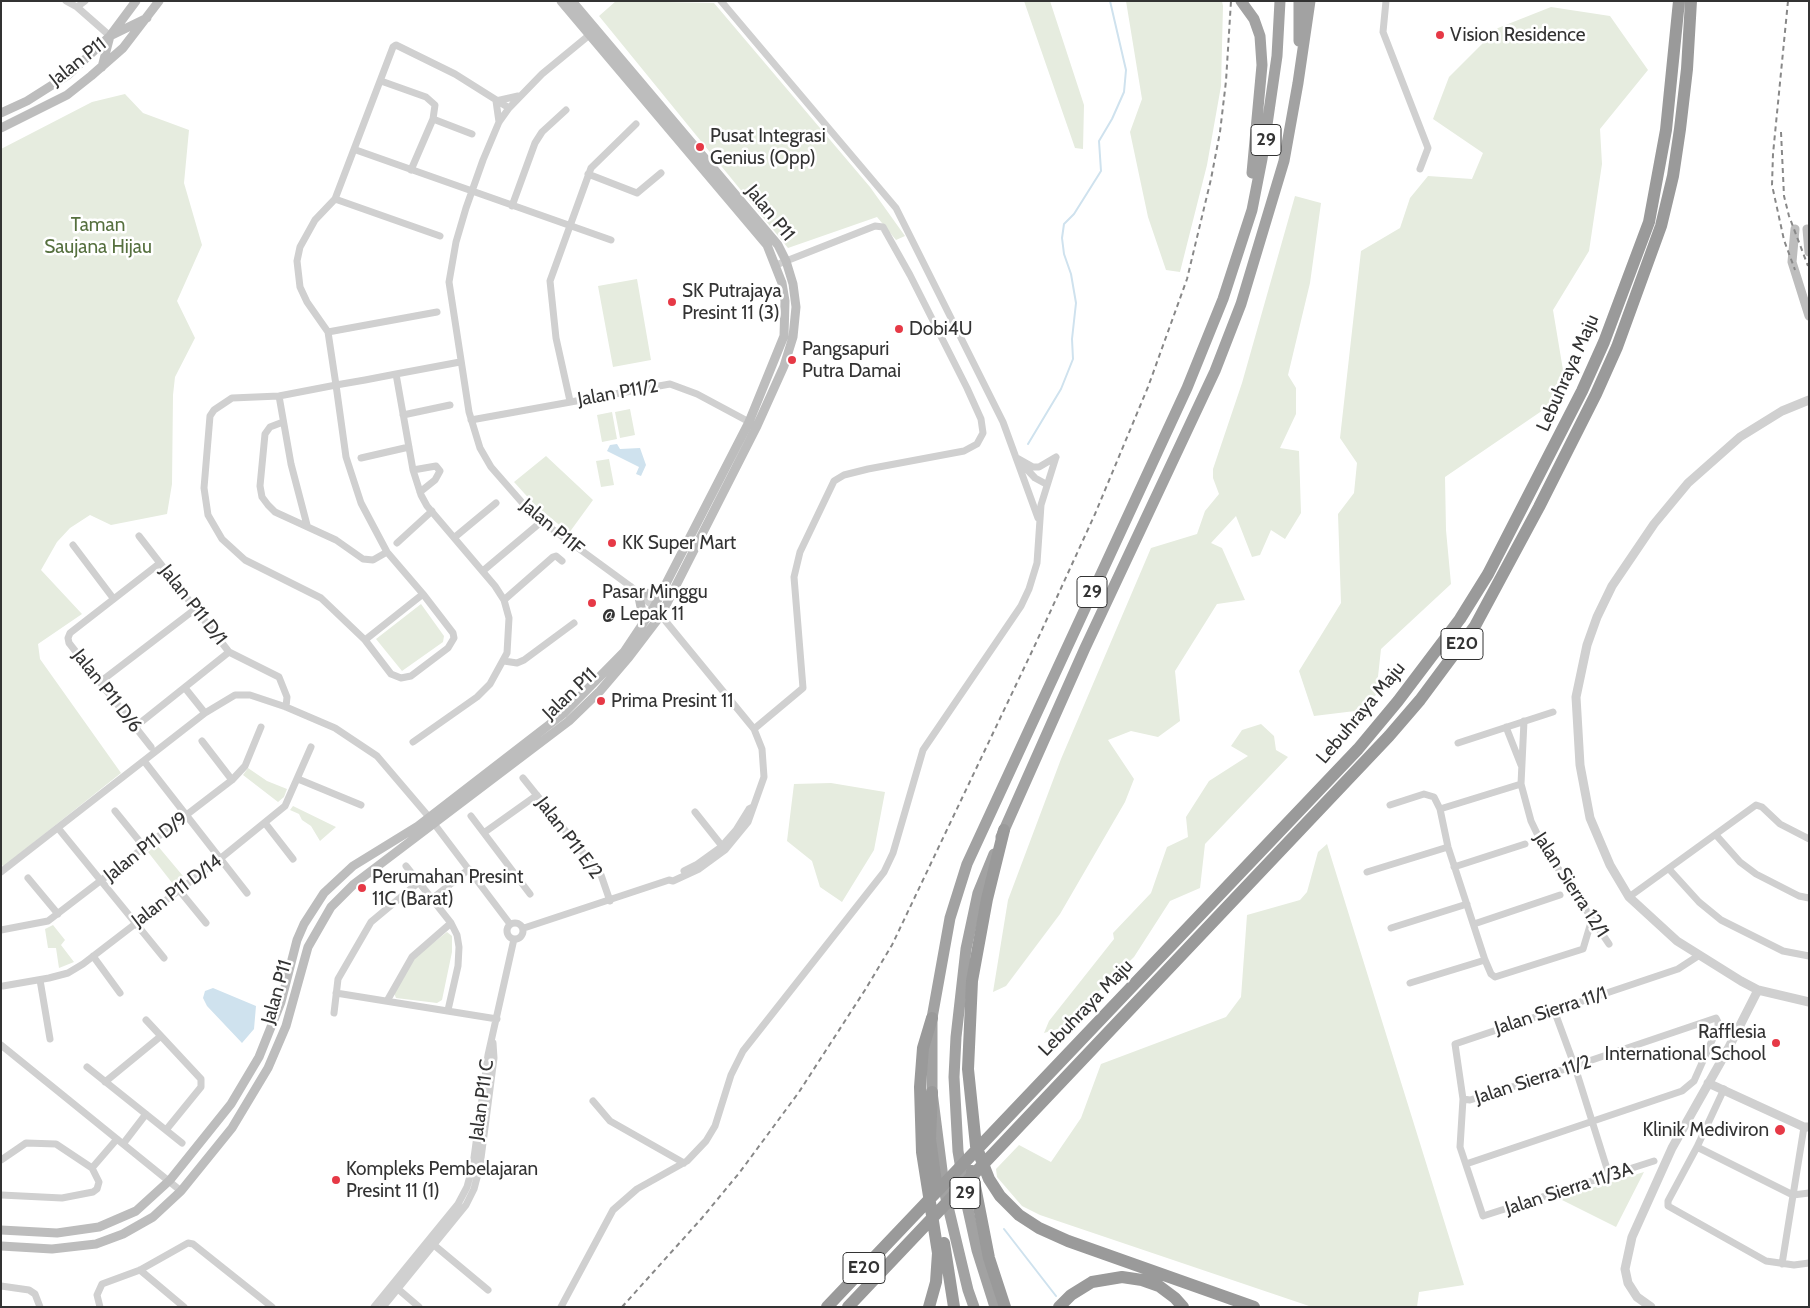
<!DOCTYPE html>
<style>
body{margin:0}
#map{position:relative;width:1810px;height:1308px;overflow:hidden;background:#fff;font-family:Cabin,sans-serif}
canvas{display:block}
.frame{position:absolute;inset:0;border:2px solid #333;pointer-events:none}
</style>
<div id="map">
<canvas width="1810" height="1308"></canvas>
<div class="frame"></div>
</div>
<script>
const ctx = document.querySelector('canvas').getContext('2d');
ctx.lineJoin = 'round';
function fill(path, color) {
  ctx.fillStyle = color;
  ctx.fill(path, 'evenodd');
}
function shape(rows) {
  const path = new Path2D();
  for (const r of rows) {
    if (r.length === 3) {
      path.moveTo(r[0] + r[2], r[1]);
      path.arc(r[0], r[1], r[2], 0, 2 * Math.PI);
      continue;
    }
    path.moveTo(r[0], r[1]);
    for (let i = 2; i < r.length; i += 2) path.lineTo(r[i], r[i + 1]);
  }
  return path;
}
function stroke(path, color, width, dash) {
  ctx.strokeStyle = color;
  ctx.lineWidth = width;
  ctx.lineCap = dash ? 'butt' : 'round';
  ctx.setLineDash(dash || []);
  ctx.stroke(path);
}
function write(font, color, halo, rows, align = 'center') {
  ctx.font = font + ' Cabin,sans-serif';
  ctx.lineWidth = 5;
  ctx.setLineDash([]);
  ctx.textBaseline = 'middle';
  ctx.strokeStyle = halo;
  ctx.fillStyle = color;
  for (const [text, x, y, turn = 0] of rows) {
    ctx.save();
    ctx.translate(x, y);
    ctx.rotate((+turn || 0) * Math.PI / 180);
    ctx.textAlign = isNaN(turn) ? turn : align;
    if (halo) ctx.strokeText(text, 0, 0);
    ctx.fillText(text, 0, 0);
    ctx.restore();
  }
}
fill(shape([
 [616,1,714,3,870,187,905,236,896,240,877,217,788,248,599,16],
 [1024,1,1050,1,1084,105,1083,149,1075,148],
 [1126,1,1222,1,1223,6,1221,86,1207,165,1180,272,1166,270,1148,217,1130,132,1142,99],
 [1551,7,1610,16,1648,70,1600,129,1602,164,1589,251,1553,310,1564,376,1549,406,1445,477,1446,530,1451,584,1381,649,1376,695,1355,711,1314,716,1299,671,1341,603,1338,514,1354,493,1357,463,1340,438,1361,251,1400,228,1410,198,1428,176,1472,179,1483,153,1433,119,1449,77,1498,28],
 [125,94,143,113,189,130,184,183,202,245,177,301,195,338,175,377,173,395,172,484,167,514,111,525,90,515,70,528,57,542,41,570,82,614,38,644,40,659,121,773,4,866,1,865,1,149,92,102],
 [1295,196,1321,203,1310,283,1288,375,1296,388,1296,414,1280,448,1299,451,1301,513,1285,539,1271,530,1260,555,1252,557,1236,516,1211,543,1222,548,1245,600,1217,604,1175,671,1180,721,1158,737,1131,731,1108,740,1134,779,1125,802,1060,914,1006,986,993,992,1008,900,1061,759,1151,548,1197,534,1205,511,1219,494,1213,478,1213,469,1242,383],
 [637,279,651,360,613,367,598,286],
 [630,409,635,435,620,438,615,412],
 [612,412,617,439,602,442,597,415],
 [546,456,593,500,569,533,534,504,514,482],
 [609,459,614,485,601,487,596,461],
 [421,604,444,636,443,642,402,671,376,639],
 [1261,724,1274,736,1276,750,1288,757,1205,844,1200,888,1170,901,1134,957,1061,1028,1044,1033,1049,1021,1114,939,1113,933,1151,893,1167,847,1188,837,1186,817,1209,781,1248,756,1231,746,1242,730],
 [248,768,267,781,287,789,284,797,278,802,243,775],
 [831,783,885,792,874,850,842,902,820,887,812,861,787,841,794,784],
 [293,806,336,827,320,841,311,826,302,820,299,814,290,810],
 [1327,844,1464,1285,1419,1292,1417,1307,1312,1307,1040,1215,1022,1206,997,1177,996,1169,1019,1145,1051,1162,1081,1118,1101,1064,1226,1017,1241,997,1247,915,1300,900,1307,892,1318,852],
 [157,845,183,876,173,884,148,852],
 [53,925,65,940,61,945,74,962,59,968,56,948,48,948,45,929],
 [447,932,452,936,452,952,442,1000,437,1003,396,998,394,993,414,958],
 [1644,1172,1616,1227,1558,1198]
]), '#e6ecdf');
fill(shape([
 [617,444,620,449,640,448,646,465,641,476,636,474,639,467,607,451,610,445],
 [213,988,256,1006,254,1029,242,1043,207,1006,203,998,205,991]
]), '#cfe2ee');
stroke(shape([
 [1028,444,1061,389,1073,359,1072,339,1076,303,1071,274,1064,254,1062,238,1064,224,1074,214,1101,171,1099,141,1112,119,1124,92,1126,70,1110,1],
 [1004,1229,1056,1296]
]), '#cfe2ee', 2);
stroke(shape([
 [66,1,77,7,110,36],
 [721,1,896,208,1003,422,1038,518],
 [1386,1,1383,32,1428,148,1420,169],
 [77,7,85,1],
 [381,81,426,97,435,105,433,119,411,170],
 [433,119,472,134],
 [499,122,496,101,518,96],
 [356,150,611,240],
 [588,174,637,193,661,173],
 [335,199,440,236],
 [512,206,535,143,542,132,566,110],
 [328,332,437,312],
 [460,362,396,374,365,380,336,385,279,396,232,398,214,410,210,416,204,488,208,515,222,539,245,560,321,598,365,640,391,674,401,678,411,676,448,648,454,638,453,633,423,594,387,552,361,503,346,457,336,385,328,332,307,302,300,287,297,261,300,247,315,220,335,199,393,47,396,45,455,74,509,108],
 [396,374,413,470,421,495,427,506,495,586,504,600,509,618,507,653,490,684,477,697,413,742],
 [279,396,291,464,307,525],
 [570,401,556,338,550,281,591,168,636,124],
 [403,415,450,405],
 [471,420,670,384,697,394,753,424],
 [283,422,270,427,265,434,260,486,262,497,268,505,275,512,336,540,363,559,373,560,387,552],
 [361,458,409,447],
 [1017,458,1033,467,1039,467,1056,457],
 [1021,463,1035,478,1046,484],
 [413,470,436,466,440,471,435,480,420,492],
 [139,536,229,652,279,677,287,697,286,707],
 [455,537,496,503],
 [397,543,432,511],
 [73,545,113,598],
 [484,570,541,522],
 [504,600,553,557,556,556,562,561],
 [365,640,423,594],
 [504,661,517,663,524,660,574,623],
 [100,682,194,610],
 [185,688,205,713],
 [1524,721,1521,784,1531,821,1543,846,1609,944],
 [135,727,229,652],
 [1506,727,1521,765],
 [754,729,803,688,794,577,800,552,834,481,844,475,868,469,964,451,977,444,983,433,981,419,967,388,910,275,883,227,875,226,776,265],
 [202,741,232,780],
 [1458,743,1553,712],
 [151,747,69,643,68,638,70,633,160,563],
 [144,761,247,893],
 [523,778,601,875,610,901],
 [298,779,361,805],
 [1390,805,1424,794,1434,797,1440,809,1448,847,1485,960,1491,974,1495,977,1583,949,1592,919],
 [1440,809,1521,784],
 [115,811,145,848],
 [695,812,722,846],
 [471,816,530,894],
 [265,823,293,859],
 [58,828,164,958],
 [485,832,537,795],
 [1716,835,1740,862,1756,874,1799,896,1809,898],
 [406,866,451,923,457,935,459,947,458,966,448,1010],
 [1454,867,1525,844],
 [1669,869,1699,902,1721,920,1783,951,1809,956],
 [684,871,696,865,721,847,736,830,749,809,753,807],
 [1,872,205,713,235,695,250,695,286,707,335,728,377,756,429,817,510,924],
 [1367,872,1448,847],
 [28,878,58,914],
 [179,890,206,923],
 [1629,897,1756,805,1762,807,1780,824,1809,839],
 [432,899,469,869],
 [515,931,8],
 [1474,924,1560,895],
 [524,928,669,880,673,881,699,869,725,850,748,822,764,777,762,749,754,729,654,607,630,586,533,515,491,467,480,448,469,412,449,282,456,242,466,208,483,160,499,122,509,108,542,74,593,32],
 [1391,928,1467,904],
 [1,930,48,921,232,780,245,766,261,727],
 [93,956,120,993],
 [40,980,50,1039],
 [1410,983,1485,960],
 [3,986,49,978,68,973,83,964,221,858,285,806,311,747],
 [336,993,497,1019],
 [387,1001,412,957,451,923],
 [1554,1010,1575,1067,1609,1175],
 [334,1013,338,979,371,922,419,882],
 [146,1020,201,1079,201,1087,166,1130],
 [1,1045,181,1191],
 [87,1067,182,1143],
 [105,1082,161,1036],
 [1724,1089,1697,1147,1668,1201,1668,1206,1766,1261,1794,1265,1809,1263],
 [1463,1099,1470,1100,1515,1086,1716,1018,1718,1022,1718,1027,1694,1081,1682,1091,1466,1164],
 [593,1101,610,1121,684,1163],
 [123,1144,146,1114],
 [1697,1147,1793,1195,1809,1193],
 [1,1160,26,1143,56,1144,92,1168],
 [1654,1161,1483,1216,1460,1147,1463,1099,1455,1044,1678,969,1698,956],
 [1,1195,62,1198,93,1192,97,1189,99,1182,92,1168,117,1139],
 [434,1245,488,1290],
 [1782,1264,1804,1127],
 [140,1270,184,1307],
 [1,1286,29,1290,35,1294,40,1307],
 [398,1289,419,1307],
 [100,1307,97,1295,102,1284,140,1270,188,1243,193,1244,272,1307],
 [374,1307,458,1204,467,1187,473,1165,488,1055,514,939],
 [383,1307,466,1205,474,1189,480,1166,494,1058,493,1043],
 [561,1307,613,1210,637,1189,687,1161,706,1141,715,1126,731,1075,743,1051,884,872,893,853,923,750,1021,606,1029,589,1037,563,1041,505,1056,457]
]), '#d0d0d0', 7);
stroke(shape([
 [1809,400,1782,411,1740,437,1688,483,1654,524,1612,586,1597,617,1587,645,1576,697,1580,765,1590,818,1610,865,1629,897,1677,941,1741,981,1758,990,1809,1002],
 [1708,1083,1804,1127,1809,1127],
 [1651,1307,1637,1297,1628,1283,1625,1269,1632,1237,1672,1148,1728,1049,1758,990]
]), '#d0d0d0', 9);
stroke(shape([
 [102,67,110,36,147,18],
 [1,113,27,101,68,75,110,36,136,1],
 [1,128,67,95,91,76,123,48,159,1],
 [1795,229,1792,262,1809,316],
 [1807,229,1809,252],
 [644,622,638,592,652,594,663,589],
 [1,1230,57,1233,99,1227,136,1211,170,1180,231,1104,259,1057,281,1002,297,940,304,924,324,893,353,866,418,826,563,714,624,652,654,607,749,422,784,336,785,301,782,283,767,245,561,1],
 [1,1246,52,1249,96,1244,123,1234,153,1217,181,1191,232,1128,268,1068,286,1026,308,947,331,907,354,884,569,721,600,691,629,657,661,615,757,426,784,366,793,337,796,307,793,284,786,261,778,245,572,1]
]), '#bdbdbd', 9);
stroke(shape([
 [1241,1,1254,19,1260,36,1262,65,1252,173],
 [1299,41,1299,1],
 [1001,837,1085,648,1215,371,1241,304,1284,161,1298,83,1310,1],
 [994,854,978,893,966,949,956,1037,954,1077,958,1151,967,1205,977,1250,995,1307],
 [974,1307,968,1290,945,1194,932,1092,932,1018,950,918,967,864,1187,388,1223,299,1252,210,1262,159,1277,56,1280,1]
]), '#a2a2a2', 11);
stroke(shape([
 [1004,830,987,899,972,981,968,1069,976,1146,989,1179,1000,1196,1019,1215,1039,1228,1068,1241,1254,1307],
 [932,1092,930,1139,937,1190],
 [972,1171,989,1258,1005,1307],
 [944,1243,954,1307],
 [827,1307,1358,749,1398,701,1460,619,1488,574,1582,391,1604,342,1649,222,1666,130,1679,1],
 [848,1307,1389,736,1420,700,1475,626,1539,507,1596,394,1617,347,1661,226,1673,176,1680,129,1687,69,1691,1],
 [929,1307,936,1282,938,1253,922,1152,920,1087,923,1048,932,1018],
 [1059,1307,1071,1295,1092,1282,1122,1277,1142,1280,1159,1286,1175,1298,1183,1307]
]), '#9a9a9a', 12);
stroke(shape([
 [1788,1,1773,154,1772,185,1784,240,1795,270],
 [1781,132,1784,196,1789,216,1808,266],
 [622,1307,702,1218,740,1172,799,1092,865,990,892,945,1035,645,1095,514,1148,387,1187,279,1211,179,1220,132,1226,81,1231,1]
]), '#888', 2, [5, 4]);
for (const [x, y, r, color] of [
 [1440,35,5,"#e63946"],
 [700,147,5,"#e63946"],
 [672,302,5,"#e63946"],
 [899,329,5,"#e63946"],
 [792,360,5,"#e63946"],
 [612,543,5,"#e63946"],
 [592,603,5,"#e63946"],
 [601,701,5,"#e63946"],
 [362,888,5,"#e63946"],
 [1776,1043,5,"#e63946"],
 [1780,1130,6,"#e63946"],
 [336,1180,5,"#e63946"]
]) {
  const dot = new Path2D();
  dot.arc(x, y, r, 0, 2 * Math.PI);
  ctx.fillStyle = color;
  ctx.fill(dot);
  stroke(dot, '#fff', 2);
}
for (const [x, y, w] of [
 [1266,140,30],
 [1092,592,30],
 [1462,644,42],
 [965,1193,30],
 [864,1268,42]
]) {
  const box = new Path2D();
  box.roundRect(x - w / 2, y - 15.5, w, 31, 4);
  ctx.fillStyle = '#fff';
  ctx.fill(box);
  stroke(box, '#333', 1);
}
write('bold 18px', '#333', null, [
 ["29",1266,140],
 ["29",1092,592],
 ["E20",1462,644],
 ["29",965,1193],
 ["E20",864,1268]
]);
write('19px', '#333', '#fff', [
 ["Vision Residence",1450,35],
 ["Pusat Integrasi",710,136],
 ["Genius (Opp)",710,158],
 ["SK Putrajaya",682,291],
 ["Presint 11 (3)",682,313],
 ["Dobi4U",909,329],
 ["Pangsapuri",802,349],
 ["Putra Damai",802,371],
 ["KK Super Mart",622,543],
 ["Pasar Minggu",602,592],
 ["@ Lepak 11",602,614],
 ["Prima Presint 11",611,701],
 ["Perumahan Presint",372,877],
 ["11C (Barat)",372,899],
 ["Rafflesia",1766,1032,"right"],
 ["International School",1766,1054,"right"],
 ["Klinik Mediviron",1769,1130,"right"],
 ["Kompleks Pembelajaran",346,1169],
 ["Presint 11 (1)",346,1191]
], 'left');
write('19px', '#333', '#fff', [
 ["Jalan P11",78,62,-38],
 ["Jalan P11",770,213,51],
 ["Lebuhraya Maju",1568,373,-66],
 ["Jalan P11/2",618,393,-10],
 ["Jalan P11F",552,527,40],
 ["Jalan P11 D/1",193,605,52],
 ["Jalan P11 D/6",107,691,52],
 ["Jalan P11",570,694,-43],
 ["Lebuhraya Maju",1361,713,-50],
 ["Jalan P11 E/2",569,838,53],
 ["Jalan P11 D/9",146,847,-38],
 ["Jalan Sierra 12/1",1571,885,57],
 ["Jalan P11 D/14",177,891,-37],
 ["Jalan P11",277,992,-74],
 ["Lebuhraya Maju",1086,1008,-46],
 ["Jalan Sierra 11/1",1551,1011,-18],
 ["Jalan Sierra 11/2",1533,1080,-18],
 ["Jalan P11 C",482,1100,-82],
 ["Jalan Sierra 11/3A",1569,1189,-18]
]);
write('19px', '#56703f', '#fff', [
 ["Taman",98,225],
 ["Saujana Hijau",98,247]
]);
</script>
